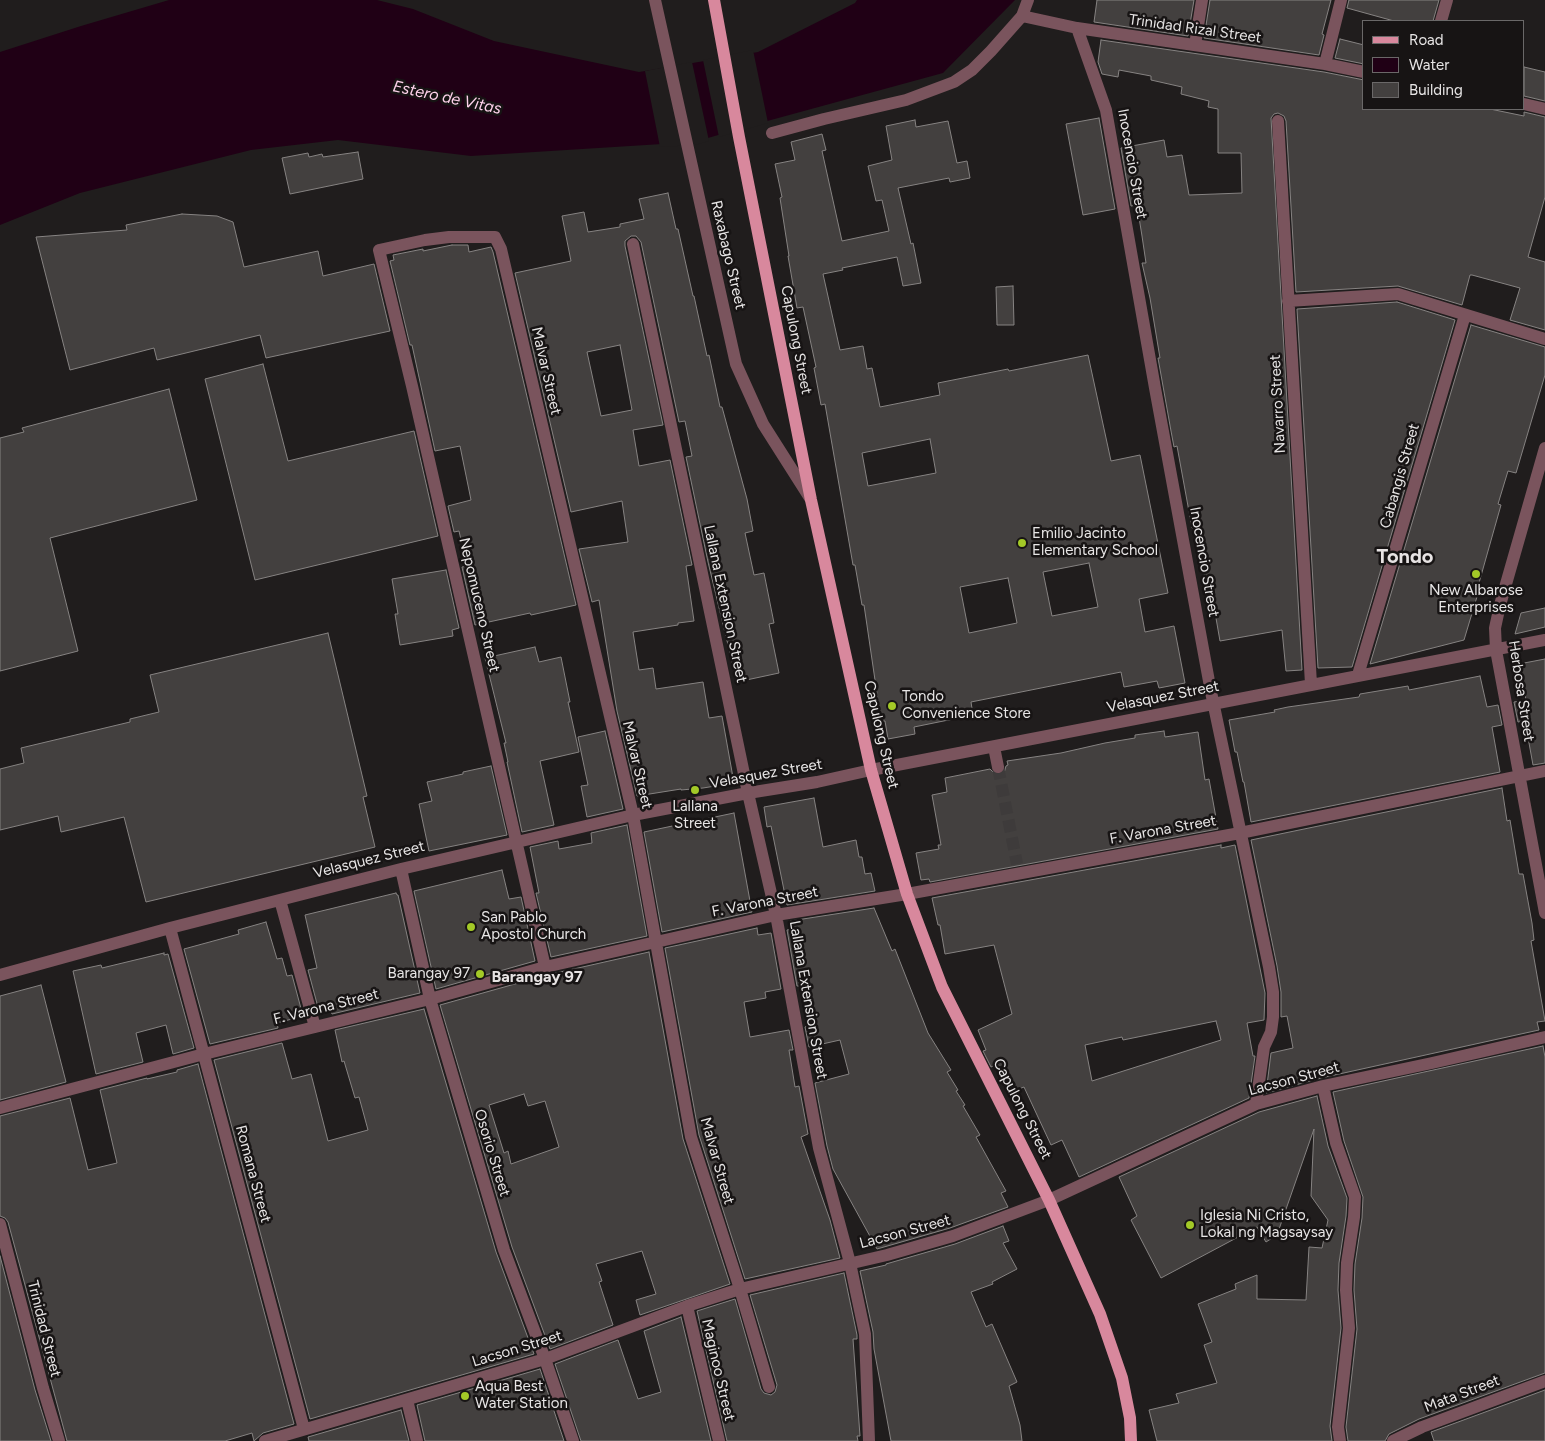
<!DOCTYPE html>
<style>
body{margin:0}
#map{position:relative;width:1545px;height:1441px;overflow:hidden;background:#201d1d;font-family:Figtree,sans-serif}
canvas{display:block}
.legend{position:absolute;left:1362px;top:20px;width:162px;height:90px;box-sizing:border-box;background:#171414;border:1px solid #6a6868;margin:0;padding:6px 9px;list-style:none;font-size:15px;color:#e7e5e5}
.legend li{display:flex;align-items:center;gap:10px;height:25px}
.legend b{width:25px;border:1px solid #6a6868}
</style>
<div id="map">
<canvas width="1545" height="1441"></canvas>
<ul class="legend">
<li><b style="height:6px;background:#d8889d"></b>Road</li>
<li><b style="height:14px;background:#200015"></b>Water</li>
<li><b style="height:14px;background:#43403f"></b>Building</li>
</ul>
</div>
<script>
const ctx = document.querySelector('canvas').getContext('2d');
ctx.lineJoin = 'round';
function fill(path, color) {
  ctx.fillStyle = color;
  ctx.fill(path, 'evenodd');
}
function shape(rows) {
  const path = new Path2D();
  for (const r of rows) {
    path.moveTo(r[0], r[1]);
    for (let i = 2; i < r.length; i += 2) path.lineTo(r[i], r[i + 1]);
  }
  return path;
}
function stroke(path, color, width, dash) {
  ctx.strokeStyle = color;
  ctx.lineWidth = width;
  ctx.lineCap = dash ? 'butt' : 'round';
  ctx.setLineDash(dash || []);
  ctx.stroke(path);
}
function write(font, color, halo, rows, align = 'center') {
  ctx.font = font + ' Figtree,sans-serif';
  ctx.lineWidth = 5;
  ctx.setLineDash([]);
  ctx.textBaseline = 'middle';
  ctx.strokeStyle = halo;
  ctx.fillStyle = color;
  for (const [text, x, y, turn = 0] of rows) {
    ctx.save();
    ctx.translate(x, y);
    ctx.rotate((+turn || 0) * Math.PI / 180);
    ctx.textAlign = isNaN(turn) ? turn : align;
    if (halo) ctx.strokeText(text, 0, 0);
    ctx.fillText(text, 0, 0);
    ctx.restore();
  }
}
fill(shape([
 [169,0,377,0,413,9,494,41,639,72,758,52,855,3,857,0,1015,0,943,73,760,123,694,142,471,156,338,140,251,150,80,193,0,225,0,52,81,26]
]), '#200015');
fill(shape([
 [753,50,768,123,719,137,703,60],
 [692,62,709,141,695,145,660,147,645,71]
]), '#201d1d');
const building = shape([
 [1097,0,1194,0,1188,36,1094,22,1097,0],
 [1210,0,1331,0,1322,34,1324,35,1319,55,1204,38,1210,0],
 [1349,0,1439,0,1433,21,1394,21,1347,8,1349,0],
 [1340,39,1364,45,1364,64,1335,58,1340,39],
 [1101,40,1324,72,1364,80,1364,109,1490,109,1524,116,1524,112,1545,117,1545,197,1528,257,1545,262,1545,330,1510,320,1520,288,1472,275,1470,275,1462,305,1398,286,1296,292,1286,121,1284,116,1278,113,1274,114,1271,118,1302,670,1286,671,1282,630,1220,641,1213,601,1209,601,1196,527,1192,528,1177,446,1174,447,1171,431,1158,358,1160,358,1150,298,1142,263,1146,263,1142,236,1137,205,1131,206,1121,148,1164,140,1167,157,1182,155,1189,195,1242,193,1241,153,1218,153,1218,109,1208,107,1209,101,1181,94,1182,87,1151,80,1151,76,1119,70,1118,77,1102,74,1098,62,1101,40],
 [1524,67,1545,72,1545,101,1524,96,1524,67],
 [1099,118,1115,209,1083,215,1066,124,1099,118],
 [915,120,916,127,948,121,957,163,967,161,970,178,950,182,949,178,898,188,911,244,913,243,921,283,903,286,897,257,842,268,843,270,823,274,840,350,863,346,867,369,872,368,880,407,940,395,938,383,1008,369,1009,371,1088,355,1111,461,1140,455,1168,593,1139,599,1145,632,1174,626,1185,683,1159,688,1157,681,1124,687,1121,672,971,702,973,715,914,727,915,734,888,739,885,721,881,721,864,605,862,605,855,565,853,565,825,404,821,405,814,368,816,367,803,307,797,308,788,256,789,256,780,198,782,197,775,164,795,160,791,142,822,134,826,150,822,151,842,241,889,231,882,200,876,201,868,166,892,160,886,126,915,120],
 [930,439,936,473,868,486,862,453,930,439],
 [1089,563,1098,607,1052,616,1043,572,1089,563],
 [1008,578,1017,623,969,633,960,587,1008,578],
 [358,152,363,179,290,194,282,158,308,153,309,157,322,154,323,157,358,152],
 [668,193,676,229,678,229,693,296,694,296,707,356,709,355,720,407,722,407,747,499,753,531,745,533,754,575,764,573,774,623,769,624,779,673,737,682,708,562,686,457,692,456,685,421,679,422,641,242,636,236,631,236,625,241,625,246,663,425,633,430,639,466,670,460,692,565,686,566,694,621,678,623,678,625,633,632,639,670,653,668,656,689,703,682,709,718,722,716,734,783,703,788,681,790,681,789,637,796,617,711,599,600,592,602,579,549,628,542,622,501,571,512,515,273,571,261,562,216,584,212,588,232,620,227,620,224,644,219,639,199,668,193],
 [620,345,632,410,601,416,587,352,620,345],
 [182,214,217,216,233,222,244,267,318,251,323,276,374,264,390,331,266,358,260,335,157,360,154,348,70,370,36,237,127,230,126,225,182,214],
 [452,245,468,245,469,252,491,247,493,252,576,605,531,615,530,613,475,625,462,567,467,566,459,531,454,532,448,506,471,500,460,446,435,451,412,345,410,345,390,261,394,260,393,255,423,249,423,251,452,245],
 [1013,286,1014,325,997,325,996,287,1013,286],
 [1397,302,1455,320,1352,667,1318,668,1297,309,1397,302],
 [1471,325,1545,347,1545,375,1516,473,1508,471,1498,504,1501,505,1477,590,1479,590,1464,640,1370,664,1471,325],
 [263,364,288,461,414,431,438,536,255,580,205,379,263,364],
 [169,389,197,500,50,538,78,651,0,671,0,438,24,432,22,428,169,389],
 [446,570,459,628,452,630,453,636,400,645,395,614,398,614,392,579,446,570],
 [1545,608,1545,627,1515,634,1521,613,1545,608],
 [328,633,367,796,363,797,375,847,146,902,124,817,61,832,58,816,0,830,0,769,24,763,21,748,130,722,130,719,159,712,150,675,328,633],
 [535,647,539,662,561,657,570,702,568,702,579,752,540,761,554,825,522,832,507,762,508,762,504,743,506,743,485,658,535,647],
 [1545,659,1545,763,1533,765,1525,721,1518,722,1514,702,1526,700,1519,664,1545,659],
 [1480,676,1487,707,1498,705,1502,725,1492,727,1500,772,1251,822,1244,782,1243,782,1237,752,1235,752,1229,720,1275,712,1274,710,1288,707,1359,697,1360,694,1408,686,1409,690,1480,676],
 [605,731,623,809,587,817,581,786,588,785,578,737,605,731],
 [1164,731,1165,737,1198,732,1205,780,1209,779,1218,829,930,882,929,879,921,880,916,853,939,849,938,845,941,845,932,795,947,792,945,778,990,769,995,774,1000,775,1004,773,1006,766,1008,765,1007,761,1061,753,1105,743,1135,738,1135,735,1164,731],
 [491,766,507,835,429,851,419,804,432,801,427,782,463,774,463,772,491,766],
 [1502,788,1507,821,1510,820,1519,874,1523,874,1532,923,1534,940,1531,941,1545,1021,1537,1022,1539,1030,1321,1078,1266,1093,1271,1053,1293,1048,1287,1016,1281,1017,1281,992,1277,966,1251,840,1502,788],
 [814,798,823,847,856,840,859,857,862,857,865,874,871,873,875,891,787,905,771,826,767,827,764,807,814,798],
 [734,813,752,912,662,932,644,832,734,813],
 [627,825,647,936,551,957,536,893,539,893,530,847,558,841,559,849,592,843,591,833,627,825],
 [1221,845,1221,848,1235,845,1265,993,1264,1020,1247,1023,1253,1056,1255,1056,1249,1098,1079,1177,1062,1140,1051,1145,1024,1087,1011,1092,998,1064,991,1067,983,1051,986,1050,978,1030,1012,1014,994,945,945,954,940,925,938,925,932,898,1221,845],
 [1216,1021,1221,1040,1092,1081,1085,1045,1122,1037,1123,1040,1216,1021],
 [502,870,509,899,521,897,535,961,436,989,414,891,502,870],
 [396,893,397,895,398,895,420,993,332,1014,331,1011,326,1012,325,1010,319,1011,308,970,317,968,305,915,396,893],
 [874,908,892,951,895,949,928,1033,951,1070,947,1072,958,1090,956,1091,965,1105,963,1106,980,1135,976,1137,1006,1191,1001,1193,1008,1207,950,1228,877,1249,833,1169,827,1146,815,1083,849,1074,840,1040,809,1047,805,1027,807,1026,808,1024,800,986,797,986,787,930,791,929,790,921,874,908],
 [266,922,277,959,282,958,287,976,292,975,303,1016,277,1023,278,1028,210,1044,184,949,239,934,238,930,266,922],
 [757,928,758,935,771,933,781,989,765,992,766,998,744,1002,750,1037,789,1030,793,1050,789,1050,795,1087,799,1086,808,1134,801,1137,830,1220,840,1258,745,1279,699,1135,665,948,757,928],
 [649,952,683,1139,730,1284,640,1315,636,1300,656,1294,642,1251,596,1264,602,1281,599,1282,613,1325,550,1349,512,1247,440,1005,547,975,649,952],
 [524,1094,528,1106,545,1101,559,1147,511,1164,508,1151,504,1153,489,1105,524,1094],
 [164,953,164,955,168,954,194,1048,173,1054,166,1025,136,1033,143,1062,96,1074,73,971,101,965,102,968,164,953],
 [41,985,66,1082,0,1100,0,996,41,985],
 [424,1009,496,1252,534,1354,310,1419,214,1060,282,1043,292,1079,311,1074,328,1141,368,1130,359,1097,355,1098,344,1061,342,1062,335,1030,424,1009],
 [1543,1046,1545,1057,1545,1373,1419,1419,1389,1434,1385,1441,1348,1441,1346,1427,1357,1329,1354,1290,1355,1264,1362,1218,1363,1197,1344,1141,1333,1092,1543,1046],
 [198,1064,294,1424,263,1433,254,1441,252,1433,225,1441,67,1441,8,1222,5,1218,0,1216,0,1116,70,1098,88,1170,117,1163,100,1090,147,1078,147,1079,177,1072,177,1070,198,1064],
 [1317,1096,1328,1146,1347,1198,1346,1216,1339,1263,1338,1290,1341,1328,1330,1426,1332,1441,1157,1441,1149,1410,1179,1403,1176,1394,1217,1383,1204,1345,1212,1342,1198,1304,1236,1289,1235,1284,1257,1275,1257,1299,1306,1300,1309,1247,1322,1248,1328,1220,1311,1196,1314,1129,1277,1235,1266,1242,1257,1227,1161,1278,1131,1220,1137,1216,1119,1177,1259,1112,1317,1096],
 [1003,1226,1009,1241,1003,1243,1017,1269,992,1282,993,1284,971,1292,986,1327,992,1324,1017,1382,1009,1386,1020,1425,1022,1441,891,1441,874,1349,873,1332,860,1271,886,1265,886,1264,955,1244,1003,1226],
 [0,1256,35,1390,51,1441,0,1441,0,1256],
 [844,1273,857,1335,857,1339,853,1339,860,1436,857,1436,858,1441,727,1441,697,1311,735,1299,761,1389,764,1393,771,1395,775,1392,777,1385,750,1295,844,1273],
 [681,1317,711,1441,581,1441,555,1364,618,1340,638,1399,661,1392,644,1331,681,1317],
 [540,1369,564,1441,425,1441,417,1405,540,1369],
 [1545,1390,1545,1441,1434,1441,1431,1432,1545,1390],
 [401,1410,409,1441,309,1441,308,1437,401,1410]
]);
fill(building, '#43403f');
stroke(building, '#868382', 1);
stroke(shape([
 [998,767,1017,864]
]), '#3e3b3b', 12, [12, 6]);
stroke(shape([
 [655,0,736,364,763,424,810,498],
 [1022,16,1077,28,1325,64,1364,72],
 [1441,21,1447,0],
 [1077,28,1106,110,1155,388,1211,692,1269,967,1273,992,1273,1017,1271,1032,1264,1047,1256,1104],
 [1195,45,1202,0],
 [1325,64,1341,0],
 [1524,104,1545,109],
 [1278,121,1311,684],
 [772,133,824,119,906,100,954,82,972,70,991,51,1022,16,1028,0],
 [633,244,748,793,776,915,819,1148,850,1263,865,1334,869,1441],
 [1288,301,1398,294,1545,339],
 [1545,448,1500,605,1495,628,1496,650,1545,913],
 [1358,675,1465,315],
 [994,747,998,767],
 [401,869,430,999,504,1250,545,1359,573,1441],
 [280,900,315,1027],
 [170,928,304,1429],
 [545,967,412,386,379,250,425,240,449,237,495,237,501,249,633,815,691,1137,740,1289,769,1387],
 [0,975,170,928,401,869,633,815,748,793,817,782,871,770,1545,640],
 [1323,1086,1336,1143,1355,1197,1354,1217,1347,1263,1346,1290,1349,1328,1338,1427,1340,1441],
 [0,1108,204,1054,430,999,545,967,776,915,907,894,1240,833,1545,771],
 [0,1224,43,1388,59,1441],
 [687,1306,719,1441],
 [407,1400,417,1441],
 [265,1441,545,1359,687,1306,740,1289,887,1255,953,1236,1049,1200,1256,1104,1323,1086,1432,1063,1545,1037],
 [1393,1441,1422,1427,1545,1381]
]), '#7a545d', 12);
stroke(shape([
 [714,0,739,137,811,500,871,770,907,894,942,987,1049,1200,1100,1314,1122,1378,1130,1418,1131,1441]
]), '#d8889d', 12);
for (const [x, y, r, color] of [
 [1022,543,5,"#a3c927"],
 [1476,574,5,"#a3c927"],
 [892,706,5,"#a3c927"],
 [695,790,5,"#a3c927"],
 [471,927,5,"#a3c927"],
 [480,974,5,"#a3c927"],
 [1190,1225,5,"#a3c927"],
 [465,1396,5,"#a3c927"]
]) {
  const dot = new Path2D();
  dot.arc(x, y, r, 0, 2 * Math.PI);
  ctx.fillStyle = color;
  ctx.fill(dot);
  stroke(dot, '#171414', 2);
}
write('15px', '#e7e5e5', '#171414', [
 ["Trinidad Rizal Street",1195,29,8],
 ["Inocencio Street",1132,164,80],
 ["Raxabago Street",728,255,77],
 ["Capulong Street",796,340,79],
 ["Malvar Street",546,371,77],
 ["Navarro Street",1278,404,-93],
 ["Cabangis Street",1400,476,-74],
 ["Inocencio Street",1204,562,80],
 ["Lallana Extension Street",725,604,78],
 ["Nepomuceno Street",479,605,77],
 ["Herbosa Street",1521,691,81],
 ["Velasquez Street",1163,697,-11],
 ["Capulong Street",881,735,77],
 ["Malvar Street",637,765,77],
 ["Velasquez Street",766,774,-10],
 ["F. Varona Street",1163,830,-10],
 ["Velasquez Street",369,860,-14],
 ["F. Varona Street",765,902,-11],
 ["Lallana Extension Street",808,1000,80],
 ["F. Varona Street",326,1007,-14],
 ["Lacson Street",1294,1079,-15],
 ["Capulong Street",1022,1109,63],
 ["Osorio Street",492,1153,73],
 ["Malvar Street",717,1161,74],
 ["Romana Street",253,1174,75],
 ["Lacson Street",905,1232,-15],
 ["Trinidad Street",44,1329,76],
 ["Lacson Street",517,1349,-17],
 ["Maginoo Street",718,1370,77],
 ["Mata Street",1462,1394,-21]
]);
write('15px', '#e7e5e5', '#171414', [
 ["Emilio Jacinto",1032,534],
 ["Elementary School",1032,551],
 ["New Albarose",1476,591,"center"],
 ["Enterprises",1476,608,"center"],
 ["Tondo",902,697],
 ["Convenience Store",902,714],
 ["Lallana",695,807,"center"],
 ["Street",695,824,"center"],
 ["San Pablo",481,918],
 ["Apostol Church",481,935],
 ["Barangay 97",470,974,"right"],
 ["Iglesia Ni Cristo,",1200,1216],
 ["Lokal ng Magsaysay",1200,1233],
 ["Aqua Best",475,1387],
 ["Water Station",475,1404]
], 'left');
write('italic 16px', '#fed2eb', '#171414', [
 ["Estero de Vitas",447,98,12]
]);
write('bold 16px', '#e7e3e3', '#171414', [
 ["Barangay 97",537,977]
]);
write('bold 20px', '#e7e3e3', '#171414', [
 ["Tondo",1405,557]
]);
</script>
